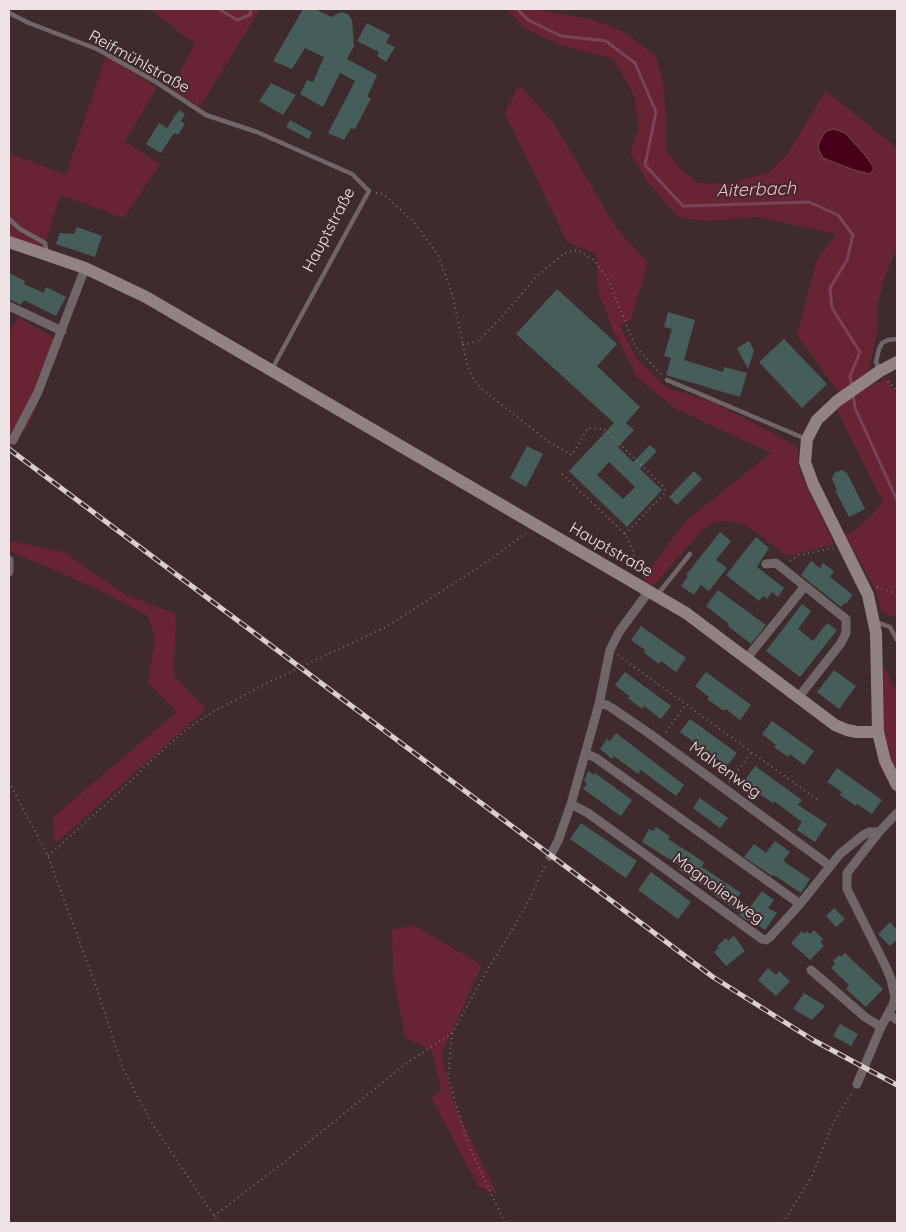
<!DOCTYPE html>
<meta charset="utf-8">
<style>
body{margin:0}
#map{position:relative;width:906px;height:1232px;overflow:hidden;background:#3f2b2e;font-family:Quicksand,sans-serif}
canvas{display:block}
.frame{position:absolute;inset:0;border:10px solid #f0e3e5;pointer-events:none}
</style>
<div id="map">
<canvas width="906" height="1232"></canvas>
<div class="frame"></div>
</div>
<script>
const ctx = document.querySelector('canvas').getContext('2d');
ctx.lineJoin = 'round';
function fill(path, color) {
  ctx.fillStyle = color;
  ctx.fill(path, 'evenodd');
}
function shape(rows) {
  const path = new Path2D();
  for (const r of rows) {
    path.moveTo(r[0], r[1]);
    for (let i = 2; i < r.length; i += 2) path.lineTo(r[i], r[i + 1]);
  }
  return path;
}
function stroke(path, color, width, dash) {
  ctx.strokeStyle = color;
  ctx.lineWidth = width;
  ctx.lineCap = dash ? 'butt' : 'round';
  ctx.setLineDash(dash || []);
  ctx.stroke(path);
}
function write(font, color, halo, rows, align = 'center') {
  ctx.font = font + ' Quicksand,sans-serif';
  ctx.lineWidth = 4;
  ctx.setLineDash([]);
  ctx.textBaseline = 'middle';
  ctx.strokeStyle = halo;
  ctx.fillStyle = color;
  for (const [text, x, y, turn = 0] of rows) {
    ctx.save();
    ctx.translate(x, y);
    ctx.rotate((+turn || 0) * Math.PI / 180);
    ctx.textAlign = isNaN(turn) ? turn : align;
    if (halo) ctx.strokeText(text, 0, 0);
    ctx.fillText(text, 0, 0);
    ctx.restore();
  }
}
fill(shape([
 [150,9,260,9,200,107,171,89,195,44],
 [507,9,540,9,542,11,590,19,624,32,656,56,663,84,666,121,666,150,679,167,697,183,728,184,769,172,788,153,826,91,897,148,897,249,884,278,878,304,877,331,869,372,839,393,797,335,817,260,836,234,756,217,709,221,679,218,649,184,630,152,639,129,635,98,614,59,560,45,524,28],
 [845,133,865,155,874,168,854,170,823,158],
 [106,56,157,87,125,142,160,164,124,218,60,195,44,247,9,240,9,153,66,175],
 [519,85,553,122,616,228,648,263,631,319,620,326,636,358,667,388,711,401,797,446,799,469,834,544,788,556,747,526,735,522,721,521,711,524,703,529,653,586,642,579,686,521,771,453,676,409,637,377,614,332,599,294,596,254,567,242,505,113],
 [18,317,62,343,30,422,12,447,9,444,9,334],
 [886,378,897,394,897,617,881,612,877,593,846,536,864,523,883,502,836,408,863,390],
 [9,541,64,552,124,594,176,614,174,676,206,709,55,844,53,817,177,712,148,683,155,637,147,615,97,589,10,551],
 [883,664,897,693,897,776,884,733],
 [413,925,482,965,441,1055,454,1104,497,1194,479,1187,431,1097,441,1091,432,1050,405,1038,393,973,392,930]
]), '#682435');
const water = shape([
 [834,129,845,133,865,155,874,168,870,174,854,170,823,158,818,148,820,140,826,131,834,129]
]);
fill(water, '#460018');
stroke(water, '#794456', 1);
stroke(shape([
 [219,9,237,20,250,15,251,9],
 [517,9,528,20,561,36,606,41,635,63,656,112,645,165,683,206,809,202,838,215,853,235,847,260,830,288,832,308,860,352,850,376,852,387],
 [853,394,855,408,897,500]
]), '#794456', 3);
fill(shape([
 [303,9,315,9,331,17,341,12,348,14,352,20,354,46,347,59,377,75,367,97,371,98,355,129,351,128,344,140,328,133,355,81,340,73,323,107,300,94,307,80,313,82,324,57,305,48,292,69,273,61],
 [367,23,390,35,386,43,395,47,386,62,377,56,379,52,357,41],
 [271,83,296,95,283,115,259,101],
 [179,110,185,114,181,121,185,124,178,135,174,133,161,153,146,144,159,123,167,128],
 [290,120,312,132,309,139,286,127],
 [77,227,102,236,95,257,56,244,60,233,74,234],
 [9,273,25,281,24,284,44,293,46,287,66,297,56,316,24,300,21,305,9,299],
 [557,289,617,344,597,366,640,407,626,423,634,430,618,447,633,462,650,445,657,451,640,469,662,490,627,527,569,471,614,423,516,334],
 [609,462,635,487,623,499,597,475],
 [668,312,695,320,684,360,723,372,724,367,747,373,740,397,666,375,671,358,664,356,672,329,664,327],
 [784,339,827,384,802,408,759,362],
 [749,341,754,351,748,369,737,348],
 [527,446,543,454,526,487,510,478],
 [842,470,847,473,865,509,849,517,835,490,837,490,832,479,834,473],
 [694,471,702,479,677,505,669,497],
 [720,532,731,541,716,560,727,568,709,591,701,585,694,595,681,586,688,576,686,575],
 [756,537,769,548,757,567,784,588,778,597,772,592,767,599,763,596,759,601,726,575],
 [811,561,820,568,823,563,834,571,830,577,853,595,846,604,844,603,841,607,801,575],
 [718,590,766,625,751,644,728,626,729,624,706,606],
 [802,604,811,611,798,629,813,641,827,623,837,630,800,677,766,651],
 [641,626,686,658,676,672,661,661,659,664,644,653,645,650,631,640],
 [834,670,856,686,839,709,817,692],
 [625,672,671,706,661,719,644,706,642,709,628,698,629,696,615,685],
 [706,672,751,705,740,720,726,709,724,711,707,699,709,697,695,686],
 [690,719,737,753,727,766,710,754,708,757,693,746,695,743,680,732],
 [772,721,814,751,804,765,790,754,788,757,774,747,776,745,762,734],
 [616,733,684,785,676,796,641,770,638,774,614,756,612,759,600,749,607,739,610,741],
 [755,766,802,800,798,805,827,824,815,842,797,830,802,822,774,801,773,803,758,793,759,791,745,780],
 [837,768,882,800,872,814,857,804,856,806,840,795,842,792,827,782],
 [588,771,594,775,595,773,632,800,621,816,583,789,587,784,584,781],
 [700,798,728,818,720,828,693,808],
 [581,823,637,861,626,878,570,839],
 [656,827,670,836,668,839,704,862,702,867,741,893,737,898,750,907,762,891,774,900,768,908,777,913,765,930,756,924,746,920,739,915,740,913,714,895,715,894,678,869,680,866,642,842,649,829,653,831],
 [775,841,790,852,783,861,810,879,801,893,774,875,772,876,744,857,754,844,766,853],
 [651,872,691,902,678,919,638,890],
 [834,908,845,919,836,927,826,916],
 [890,922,897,930,897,940,890,946,878,934],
 [814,930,823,939,820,942,824,946,810,960,791,943,802,931,804,934,807,931,810,934],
 [734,936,745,951,726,966,714,952,719,948,717,946,726,938,728,941],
 [845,953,883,989,866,1007,846,989,849,985,831,968,835,964,833,961,839,955,841,957],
 [768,968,776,975,779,971,790,981,776,996,758,980],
 [804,993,825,1006,812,1020,793,1009],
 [840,1024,858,1034,851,1046,833,1036]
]), '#465e59');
stroke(shape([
 [376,193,383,194,412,220,438,255,453,297,463,345],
 [888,381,897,391],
 [562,474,625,534,633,550,634,568],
 [625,534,665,493,664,487,604,429,588,428,572,455,549,442,483,390,474,380,468,368,463,345,478,341,500,319,536,277,565,253,578,250,595,261,609,281,635,346,662,375],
 [790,561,799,555,833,548],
 [877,587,897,594],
 [618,655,819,801],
 [666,732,686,704],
 [9,782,48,856,97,989,123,1069,153,1125,219,1223],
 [729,782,752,752],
 [48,856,116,795,155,757,182,733,198,721,218,709,269,682,386,627,484,564,526,533],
 [452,1033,448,1077,468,1144,505,1223],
 [214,1216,288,1159,404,1065,452,1033,489,967,511,932,530,898,546,864],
 [783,1223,812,1176,833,1123,852,1093]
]), '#7c6a6d', 2, [1, 4]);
stroke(shape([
 [9,13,29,23,97,49,156,82,206,115,257,132,352,174,369,191,272,369],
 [9,219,20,229,45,243,47,253],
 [880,370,876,362,879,349,882,343,888,340,897,339],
 [667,380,806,439],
 [658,594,690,554],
 [876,622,890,627,897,640]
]), '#706567', 4.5);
stroke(shape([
 [9,306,62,331],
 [13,440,38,392,85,268],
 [9,560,9,572],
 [766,564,776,563,846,619,846,633,841,643,798,698],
 [747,658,805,586],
 [599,704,607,705,612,708,650,734,830,866],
 [585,753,596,758,800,904],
 [571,804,588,813,762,939,766,940,770,937,800,904,840,854,862,836,869,832,879,832],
 [550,856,558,841,571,804,599,704,610,650,619,632,649,591],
 [811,970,865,1017,881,1027],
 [889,1014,897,1020],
 [857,1084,881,1027,893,1005,895,997,891,979,886,967,847,889,847,873,879,832,897,813]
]), '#706567', 9);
stroke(shape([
 [9,242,85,268,146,297,686,613,835,725,847,730,857,732,878,732],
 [897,362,880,371,837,401,817,420,807,439,805,462,813,484,868,595,876,633,878,732,885,761,897,785]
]), '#928284', 12);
const rail = shape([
 [9,449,713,977,813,1040,897,1085]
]);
stroke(rail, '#dcced0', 5);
stroke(rail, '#3f2b2e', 3, [9]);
write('16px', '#f0e3e5', '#3f2b2e', [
 ["Reifmühlstraße",139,62,29],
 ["Hauptstraße",329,230,-62],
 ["Hauptstraße",611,550,30],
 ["Malvenweg",725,770,36],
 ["Magnolienweg",718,889,36]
]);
write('italic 18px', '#ffbac5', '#3f2b2e', [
 ["Aiterbach",756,190,-2]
]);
</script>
